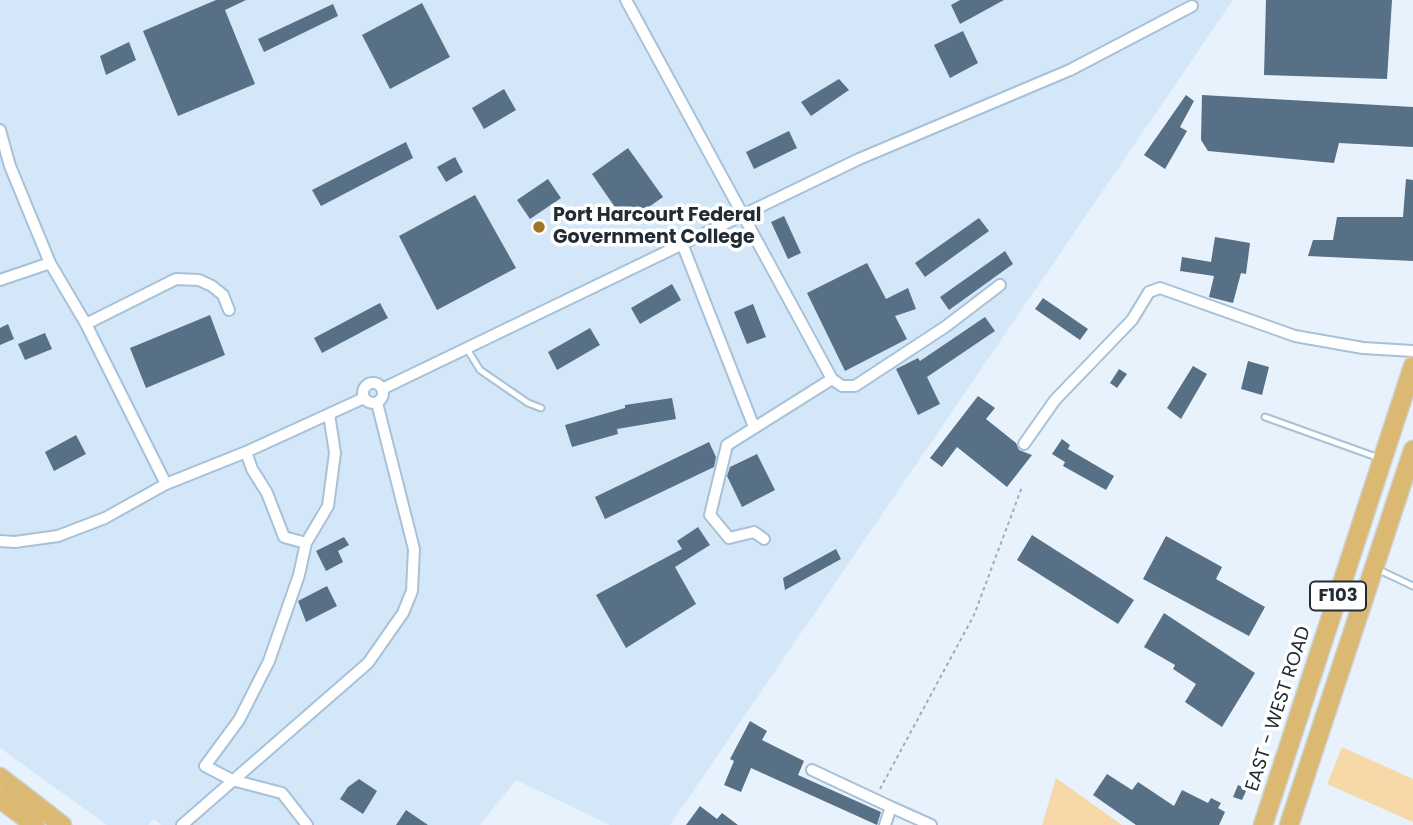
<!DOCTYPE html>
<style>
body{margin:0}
canvas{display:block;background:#e7f2fc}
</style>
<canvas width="1413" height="825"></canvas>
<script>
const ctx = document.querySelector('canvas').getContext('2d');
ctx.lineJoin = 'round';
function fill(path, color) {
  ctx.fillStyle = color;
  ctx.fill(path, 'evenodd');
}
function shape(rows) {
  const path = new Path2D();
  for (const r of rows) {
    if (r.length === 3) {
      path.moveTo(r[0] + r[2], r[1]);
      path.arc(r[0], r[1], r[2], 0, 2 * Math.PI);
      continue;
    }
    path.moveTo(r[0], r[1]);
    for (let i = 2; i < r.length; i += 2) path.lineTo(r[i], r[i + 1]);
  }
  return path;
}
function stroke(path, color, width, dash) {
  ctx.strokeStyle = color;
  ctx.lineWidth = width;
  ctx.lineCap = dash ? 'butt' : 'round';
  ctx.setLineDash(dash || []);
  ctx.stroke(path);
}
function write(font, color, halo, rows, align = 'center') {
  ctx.font = font + ' Poppins,sans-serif';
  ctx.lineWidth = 7;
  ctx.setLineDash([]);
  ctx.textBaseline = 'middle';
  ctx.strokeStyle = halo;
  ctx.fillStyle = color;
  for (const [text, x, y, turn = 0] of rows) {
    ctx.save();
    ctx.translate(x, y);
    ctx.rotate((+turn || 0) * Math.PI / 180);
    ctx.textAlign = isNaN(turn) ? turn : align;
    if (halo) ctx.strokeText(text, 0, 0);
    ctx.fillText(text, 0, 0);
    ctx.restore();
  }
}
fill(shape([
 [0,0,1233,0,670,825,610,825,516,780,480,825,161,825,154,819,148,825,107,825,0,748]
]), '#d3e7f9');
fill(shape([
 [1342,747,1413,779,1413,822,1327,784],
 [1056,778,1122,825,1042,825]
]), '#f7d8a8');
fill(shape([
 [216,0,246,0,225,10,255,84,178,116,143,31],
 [960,0,1004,0,960,24,951,5],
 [1266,0,1392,0,1387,79,1264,75],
 [422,3,450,57,390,89,362,35],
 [333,4,338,16,264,52,258,39],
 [963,31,978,63,950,78,934,45],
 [129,42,136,60,106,75,100,56],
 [839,79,849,90,811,116,801,102],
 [504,89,516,110,484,129,472,108],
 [1186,95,1194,101,1180,127,1187,131,1165,169,1144,155],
 [1202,95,1413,107,1413,147,1339,143,1334,163,1208,151,1201,140],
 [789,131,797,148,754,169,746,152],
 [406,142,413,158,321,206,312,190],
 [628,148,663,197,626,223,592,174],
 [455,157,463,172,446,182,437,167],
 [548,179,561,198,530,219,517,200],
 [1406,179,1413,180,1413,261,1308,256,1313,240,1333,240,1337,217,1403,217],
 [475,195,516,268,437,310,399,236],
 [784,216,801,253,788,259,771,222],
 [979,218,989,231,925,277,915,263],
 [1215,237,1250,243,1246,274,1241,273,1233,303,1209,297,1214,276,1180,271,1182,257,1211,262],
 [1005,251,1013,264,949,310,940,297],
 [867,263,886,299,908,288,916,309,895,316,907,339,845,371,807,293],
 [672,284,681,300,640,324,631,308],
 [1043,298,1088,329,1080,340,1035,309],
 [380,303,388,318,322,353,314,338],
 [753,304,766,337,747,344,734,312],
 [210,315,225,355,146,388,130,348],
 [985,317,995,331,927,377,940,404,918,415,896,369,918,358,920,361],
 [8,324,14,339,0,345,0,328],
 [590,328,600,345,557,370,548,352],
 [45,333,52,349,25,360,18,344],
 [1248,361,1269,367,1262,395,1241,389],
 [1193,366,1207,374,1181,419,1167,408],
 [1119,369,1127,374,1117,388,1110,383],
 [978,396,995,408,986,419,1016,443,1019,450,1032,455,1007,487,957,447,942,467,930,458],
 [672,398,676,419,617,429,618,434,572,447,565,425,625,408,625,405],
 [76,435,86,454,54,471,45,452],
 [1062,439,1070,445,1068,449,1114,476,1106,490,1063,466,1065,462,1052,454],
 [709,442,716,457,714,467,605,519,595,497],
 [757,454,775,490,742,507,727,476,730,467],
 [698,527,710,545,675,567,696,604,626,648,596,595,682,549,677,541],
 [1032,535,1134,600,1118,624,1017,560],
 [1166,536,1222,567,1216,579,1265,607,1249,636,1143,579],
 [344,537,349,545,338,551,343,562,326,571,316,551],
 [836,549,841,559,785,590,783,578],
 [327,586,337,606,306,622,298,601],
 [1164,613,1255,673,1222,727,1185,702,1196,684,1173,669,1175,665,1144,647],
 [750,721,767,731,762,740,804,761,798,775,881,812,877,825,751,768,741,792,724,785,734,761,730,759],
 [1107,774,1132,790,1138,782,1174,806,1182,790,1208,803,1211,798,1221,803,1218,808,1225,812,1219,825,1136,825,1093,795],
 [359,779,377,791,363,814,340,799,348,787],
 [1238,785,1247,789,1242,800,1233,797],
 [700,806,717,819,722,813,738,825,686,825],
 [406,810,428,825,396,825]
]), '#587085');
const lane = shape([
 [467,349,480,370,528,403,541,408],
 [1265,417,1379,458],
 [1377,569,1413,586]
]);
const street = shape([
 [626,0,832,379,842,386,855,386,945,327,1000,285],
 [0,130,10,166,50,263,86,324,166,484],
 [683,246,754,427],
 [0,280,50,263],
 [86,324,176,279,199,280,212,286,223,295,229,310],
 [373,393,10],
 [382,389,859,159,1070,70,1192,6],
 [1024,444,1055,400,1132,320,1149,292,1160,288,1295,336,1363,348,1413,351],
 [246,452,252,469,267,493,284,537,306,543],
 [764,539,754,532,729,538,710,515,727,445,832,379],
 [0,541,15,542,58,536,105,518,166,484,246,452,364,398],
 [812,770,891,807,885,825],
 [891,807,931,825],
 [182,825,368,663,403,613,412,591,414,549,377,403],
 [307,825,282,793,232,780,205,766,239,720,269,661,299,575,306,543,328,506,335,453,329,414]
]);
const primary = shape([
 [0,777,62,825],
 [0,799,35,825],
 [1263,825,1413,366],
 [1289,825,1413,450]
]);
stroke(lane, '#a7c1d8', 9);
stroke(street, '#a7c1d8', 14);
stroke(primary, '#ced1d3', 21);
stroke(shape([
 [880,789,974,615,1022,487]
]), '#a2acb6', 2, [3.5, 3.5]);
stroke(lane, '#fff', 5);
stroke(street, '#fff', 10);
stroke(primary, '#dbb973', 18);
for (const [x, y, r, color] of [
 [539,227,7,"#a17526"]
]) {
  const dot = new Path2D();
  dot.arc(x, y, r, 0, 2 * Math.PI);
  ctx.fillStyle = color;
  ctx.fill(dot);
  stroke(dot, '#fff', 2.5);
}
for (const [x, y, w] of [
 [1338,596,56]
]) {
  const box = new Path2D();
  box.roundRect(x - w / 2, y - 14.5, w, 29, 5);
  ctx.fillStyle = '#fff';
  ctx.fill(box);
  stroke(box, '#222c35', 2);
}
write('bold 18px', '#222c35', null, [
 ["F103",1338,596]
]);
write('bold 19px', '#222c35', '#fff', [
 ["Port Harcourt Federal",553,216],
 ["Government College",553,238]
], 'left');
write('19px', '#222c35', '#fff', [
 ["EAST - WEST ROAD",1279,709,-72]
]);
</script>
